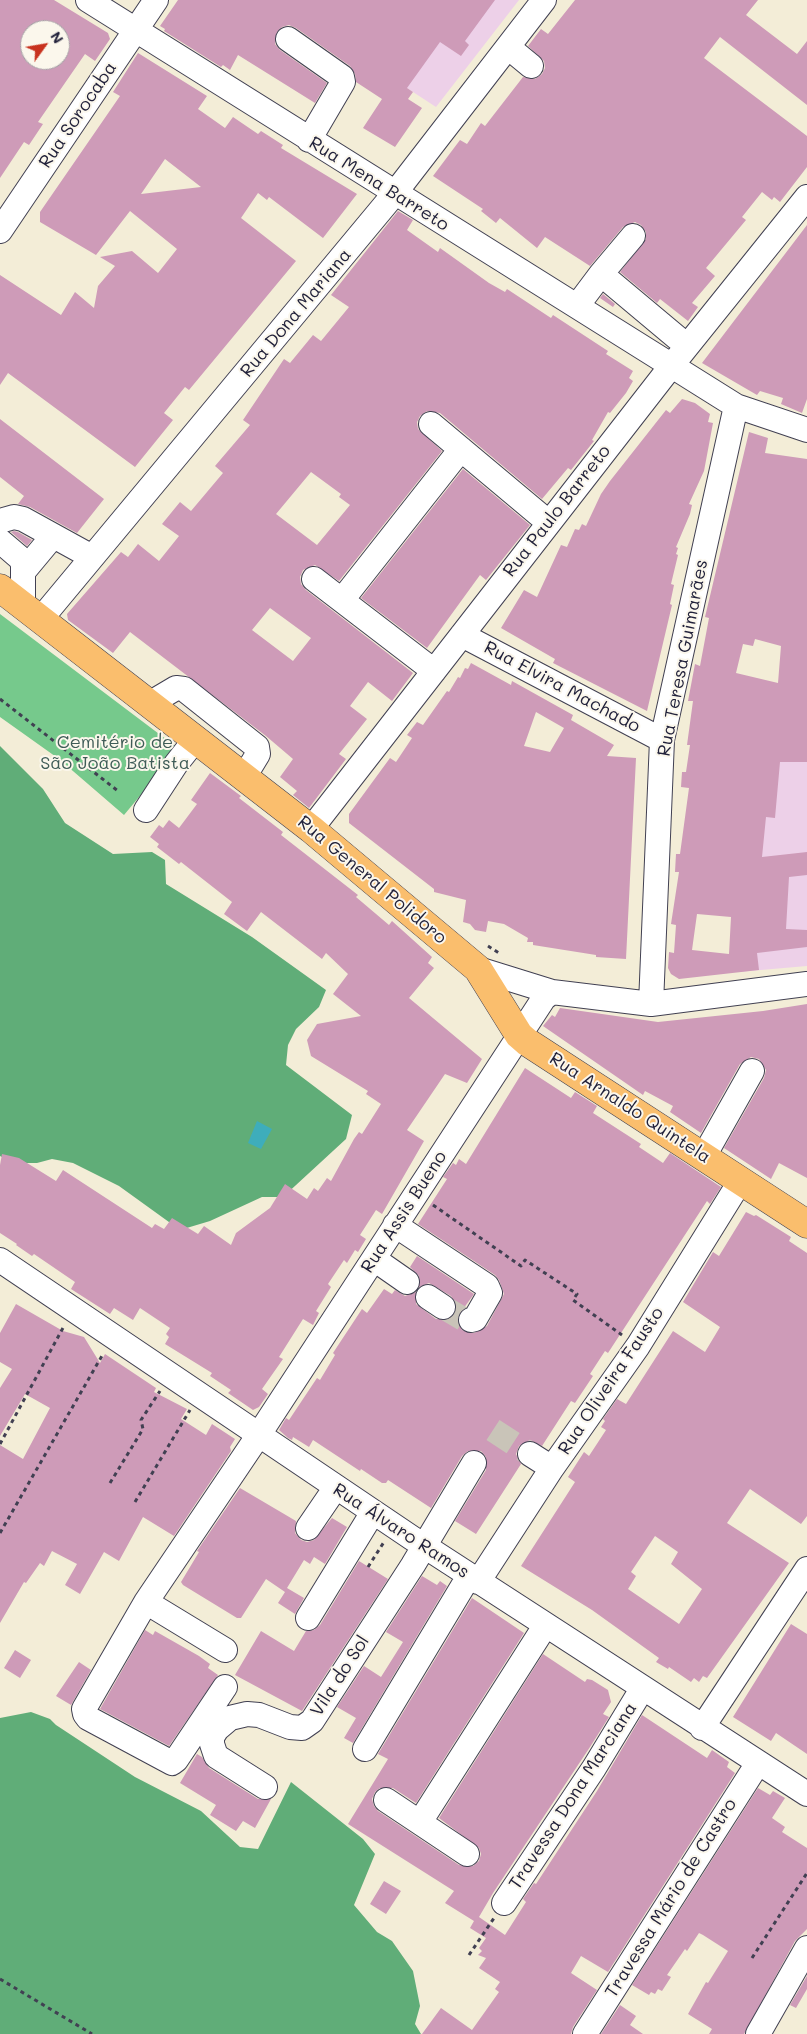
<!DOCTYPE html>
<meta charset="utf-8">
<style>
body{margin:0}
#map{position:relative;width:807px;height:2034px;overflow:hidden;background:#f3edd7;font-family:Mali,sans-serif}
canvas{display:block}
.north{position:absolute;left:20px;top:20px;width:50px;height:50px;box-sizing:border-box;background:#fbf7ec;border:1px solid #a4a2a5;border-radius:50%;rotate:58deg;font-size:14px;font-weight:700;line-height:20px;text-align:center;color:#22223b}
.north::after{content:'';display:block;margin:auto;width:18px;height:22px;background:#c8321e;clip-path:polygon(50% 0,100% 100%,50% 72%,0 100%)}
</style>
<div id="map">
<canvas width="807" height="2034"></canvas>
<div class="north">N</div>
</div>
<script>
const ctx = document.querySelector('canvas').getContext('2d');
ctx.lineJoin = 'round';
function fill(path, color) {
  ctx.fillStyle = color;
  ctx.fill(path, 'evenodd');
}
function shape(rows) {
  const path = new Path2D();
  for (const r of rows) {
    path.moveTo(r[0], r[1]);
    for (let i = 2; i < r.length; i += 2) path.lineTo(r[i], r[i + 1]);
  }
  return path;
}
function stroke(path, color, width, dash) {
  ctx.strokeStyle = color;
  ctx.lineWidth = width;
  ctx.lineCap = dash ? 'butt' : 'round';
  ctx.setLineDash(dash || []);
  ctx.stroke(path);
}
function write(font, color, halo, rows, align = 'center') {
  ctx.font = font + ' Mali,sans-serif';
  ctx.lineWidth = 4;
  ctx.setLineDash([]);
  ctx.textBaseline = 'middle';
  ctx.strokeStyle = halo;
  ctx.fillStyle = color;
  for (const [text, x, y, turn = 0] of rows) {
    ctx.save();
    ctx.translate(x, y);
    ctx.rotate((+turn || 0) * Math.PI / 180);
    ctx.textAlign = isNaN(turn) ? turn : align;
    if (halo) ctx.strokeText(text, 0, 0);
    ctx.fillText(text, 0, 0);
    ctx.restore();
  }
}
fill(shape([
 [272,0,519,0,436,107],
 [807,731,807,966,738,972,757,733]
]), '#edd0e8');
fill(shape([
 [0,614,179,749,124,815,59,759,0,717]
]), '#76c98c');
fill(shape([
 [0,746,43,789,65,823,113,854,152,852,165,860,166,884,252,937,326,990,319,1007,296,1029,288,1045,286,1065,352,1115,346,1139,283,1197,262,1197,210,1221,180,1230,119,1186,73,1163,52,1159,37,1163,14,1163,0,1156],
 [31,1712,50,1719,56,1725,135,1777,201,1811,240,1847,258,1849,291,1782,363,1839,375,1854,354,1905,377,1932,392,1941,413,1971,420,2006,415,2024,421,2034,0,2034,0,1718]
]), '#60ad78');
fill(shape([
 [257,1121,272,1129,261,1149,248,1143]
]), '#3eadbb');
fill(shape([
 [0,0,54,0,108,33,110,39,95,61,85,54,38,122,43,124,29,145,24,142,0,178],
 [30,30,60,30,60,60,30,60],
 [178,0,495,0,465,41,469,45,461,56,440,42,407,88,413,92,408,99,422,108,395,147,363,128,382,99,356,82,355,74,350,66,296,28,289,25,282,27,277,32,275,44,280,50,327,83,315,103,238,55,230,70,223,65,221,67,164,31,165,29,160,26],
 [575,0,758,0,746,15,797,54,807,41,807,105,720,37,704,58,807,136,807,167,780,202,774,197,772,200,762,192,742,217,746,220,706,268,715,276,692,303,698,307,688,321,660,299,657,303,620,272,646,239,646,232,641,225,635,222,623,227,590,266,545,237,537,248,500,218,496,223,481,211,483,209,433,176,460,140,467,144,481,123,485,126,523,77,535,79,542,74,545,68,544,61,528,46,541,29,548,34],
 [138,53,207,96,198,109,225,128,233,117,258,134,261,131,283,145,281,148,357,194,323,238,269,197,267,200,258,193,241,218,296,261,189,390,185,387,164,413,173,420,135,467,8,373,0,385,0,275,61,315,75,292,94,308,98,286,115,266,100,257,132,251,158,273,177,249,130,211,96,255,40,222,40,212,120,96,113,92],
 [165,159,201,187,141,194],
 [398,211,413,220,407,230,438,252,440,248,489,283,505,292,507,289,551,318,553,315,608,351,606,354,633,371,629,378,633,381,626,393,610,413,608,412,592,440,594,441,571,470,568,468,542,499,440,413,427,411,420,416,417,422,418,429,442,451,339,581,315,565,303,570,300,577,301,584,306,590,413,673,392,701,368,682,350,706,367,719,339,754,346,759,309,808,293,795,297,791,280,777,293,759,266,736,130,632,113,653,68,620,67,614,121,552,128,557,138,544,159,561,179,536,162,524,180,502,191,511,223,473,215,466,250,425,243,420,284,359,290,363,313,335,321,341,349,307,331,295],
 [311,472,341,494,339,497,350,505,317,545,276,514],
 [270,608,311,638,293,661,252,630],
 [807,225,807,399,802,413,781,404,783,398,760,391,757,395,702,363],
 [603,294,615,304,613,307,600,298],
 [682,399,695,403,710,414,708,422,713,423,704,471,689,504,692,505,690,514,676,547,678,548,676,554,678,555,671,584,674,585,670,604,672,605,647,711,553,663,555,659,501,628,524,590,537,597,561,545,567,547,575,529,579,530,582,524,586,526,601,494,610,481,666,410,670,413],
 [0,419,104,499,77,533,30,507,18,504,24,496,0,477],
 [749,432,768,438,765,453,807,459,807,762,780,762,775,818,766,817,762,857,807,852,807,875,789,877,786,929,807,930,807,947,757,953,759,970,679,979,671,974,668,968,669,952,674,953,676,925,671,924,679,872,675,872,676,854,680,854,689,788,681,787,682,772,686,772,690,745,687,745,693,701,688,701,695,664,700,666,709,618,705,617],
 [755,639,781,646,778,683,736,673,743,644,753,646],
 [697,914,731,917,729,954,692,950],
 [463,469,530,525,486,580,480,575,427,648,361,598],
 [14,531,18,532,32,540,27,546,11,532],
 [471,663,511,685,512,681,573,715,571,720,614,745,607,756,636,758,626,959,596,957,596,955,533,945,533,942,527,942,528,938,504,924,488,921,486,932,475,930,470,924,463,922,466,900,434,892,434,889,349,823,349,814,390,758,396,762,412,738,407,735,417,722,423,725,447,691,449,692,458,677,460,678,465,668,468,669],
 [536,712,564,728,550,752,524,746],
 [210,773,241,796,239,798,283,832,281,835,358,895,356,897,389,925,392,921,432,957,428,963,434,968,409,998,482,1059,467,1083,445,1074,407,1130,424,1141,382,1214,376,1210,360,1235,366,1239,358,1252,355,1250,347,1263,344,1260,328,1284,331,1287,316,1311,319,1313,313,1325,303,1319,279,1357,283,1359,262,1389,268,1394,259,1407,253,1410,228,1393,231,1390,210,1376,212,1373,165,1344,169,1337,166,1334,170,1328,140,1308,133,1320,114,1308,110,1314,71,1289,75,1282,34,1254,32,1256,16,1245,17,1244,0,1233,0,1165,2,1154,19,1158,56,1181,63,1170,152,1228,155,1224,164,1229,172,1218,198,1234,204,1226,231,1245,236,1233,270,1208,285,1184,307,1199,314,1188,318,1191,327,1178,331,1181,354,1139,359,1132,362,1134,381,1104,366,1094,368,1091,311,1056,307,1040,317,1024,361,1016,333,994,348,974,326,953,322,959,261,912,247,931,224,914,232,902,181,862,179,864,157,847,159,844,150,837,159,825,163,828,169,820,179,828,197,804,191,800],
 [807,1004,807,1178,779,1163,771,1179,724,1148,764,1078,766,1070,759,1059,751,1057,740,1064,701,1133,670,1112,673,1106,645,1091,643,1095,543,1026,552,1015,555,1017,560,1008,658,1022,763,1011],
 [525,1068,571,1098,575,1092,597,1106,593,1113,641,1144,639,1147,663,1163,670,1153,721,1187,710,1204,707,1201,608,1353,605,1351,590,1374,593,1376,575,1403,571,1401,542,1446,530,1440,519,1446,516,1454,521,1464,476,1534,455,1521,486,1470,486,1457,481,1451,468,1451,462,1456,431,1508,388,1480,386,1483,382,1483,361,1469,360,1471,313,1440,309,1447,293,1437,292,1440,288,1438,279,1430,286,1418,289,1420,317,1378,320,1380,335,1355,333,1353,362,1309,367,1313,384,1289,392,1294,395,1290,405,1296,416,1292,416,1304,436,1319,449,1319,454,1315,457,1307,451,1296,429,1283,419,1287,419,1276,410,1267,417,1256,474,1294,458,1316,458,1323,462,1330,474,1333,487,1326,504,1294,499,1280,495,1275,418,1224,447,1179,443,1177,453,1163,456,1165,459,1159,466,1164],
 [746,1212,754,1216,756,1215,791,1237,789,1241,807,1253,807,1516,801,1524,750,1489,727,1523,789,1563,707,1678,703,1676,699,1682,694,1678,691,1682,669,1667,668,1669,656,1662,659,1658,592,1610,521,1566,575,1482,568,1477,584,1452,589,1456,606,1430,601,1427,605,1421,603,1419,617,1399,626,1404,673,1331,705,1352,720,1327,683,1302,713,1252,719,1256],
 [655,1536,678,1552,671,1564,702,1589,679,1624,628,1589,636,1576,631,1572],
 [16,1304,63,1331,84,1337,100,1363,105,1354,156,1388,154,1392,187,1409,181,1419,206,1435,212,1424,235,1439,230,1447,231,1451,174,1536,143,1517,119,1561,104,1552,80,1594,65,1585,77,1564,52,1551,44,1566,40,1563,26,1583,24,1582,0,1623,0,1445,23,1459,50,1408,25,1394,0,1436,0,1388,12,1369,0,1362,0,1333],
 [240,1488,296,1521,295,1533,301,1540,307,1542,314,1540,332,1518,347,1527,325,1564,314,1557,310,1564,304,1560,287,1588,304,1598,295,1614,278,1603,285,1592,266,1579,241,1618,237,1618,183,1585,181,1582,199,1552,197,1551],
 [359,1561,388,1579,302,1711,235,1675,261,1631,294,1651,306,1631,314,1630,320,1625],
 [422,1576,437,1585,440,1581,447,1586,353,1743,344,1738,356,1718,337,1707,364,1666,381,1677,403,1642,386,1632],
 [472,1598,524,1633,416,1803,393,1788,380,1788,375,1792,372,1799,374,1806,378,1811,459,1865,473,1866,479,1861,481,1854,479,1848,439,1818,543,1654,585,1682,587,1679,592,1680,608,1690,611,1702,603,1714,609,1717,590,1747,493,1893,479,1917,505,1935,526,1902,523,1899,534,1883,536,1884,597,1791,642,1715,707,1758,712,1750,729,1762,727,1767,735,1773,608,1972,581,1956,571,1973,597,1990,573,2027,571,2034,422,2034,441,2008,472,2030,499,1992,495,1989,500,1982,479,1968,486,1958,478,1955,482,1951,479,1948,486,1938,470,1928,474,1921,445,1903,454,1891,348,1824,388,1759,378,1754],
 [791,1624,807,1634,807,1754,776,1733,771,1741,733,1717],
 [145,1630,153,1635,155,1631,199,1656,210,1664,208,1668,218,1675,169,1746,100,1709],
 [15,1650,31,1660,20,1678,4,1668],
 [79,1662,91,1670,71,1705,56,1696],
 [197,1754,202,1757,209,1768,258,1799,271,1799,255,1828,243,1821,236,1831,210,1815,216,1805,180,1783],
 [758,1788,770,1795,773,1791,785,1798,772,1818,785,1827,782,1832,807,1848,807,1929,795,1941,744,2034,709,2034,712,2029,688,2014,706,1982,708,1983,728,1951,703,1935,699,1933,687,1951,685,1949,667,1975,671,1977,662,1991,658,1989,655,1994,651,1992,649,1995,632,1985],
 [384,1881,401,1891,386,1914,370,1904],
 [807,1976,807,1989,796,2008,790,2005],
 [620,2005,636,2016,630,2025,643,2034,601,2034]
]), '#ce9bb8');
stroke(shape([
 [443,1307,465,1320,471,1320],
 [493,1430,530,1454]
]), '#c9c4b8', 24, [24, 12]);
const minor = shape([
 [88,0,736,406,807,430],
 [288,39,342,77,343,82,309,140],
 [508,47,531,66],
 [0,231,156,0],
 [601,274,633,236],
 [577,306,601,274,687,346],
 [431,424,548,522],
 [0,521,14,517,23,519,92,557],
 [0,541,20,558,23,564,23,606],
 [23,572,53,536],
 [314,579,434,671],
 [342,600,461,449],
 [40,620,395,193,544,0],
 [462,635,662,740],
 [149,704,176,688,184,689,257,747,258,754,244,777],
 [146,810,176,764,195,740],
 [311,829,672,365,807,197],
 [478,969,552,992,651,1004,807,984],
 [651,1004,662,740,736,406],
 [704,1156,752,1071],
 [395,1225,487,1286,490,1293,475,1319,471,1320],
 [374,1259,407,1282],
 [0,1260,412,1538,807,1794],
 [428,1297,443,1307],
 [530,1454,552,1468],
 [308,1528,336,1487],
 [478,1582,552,1468,638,1346,741,1180],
 [146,1602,225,1650],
 [308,1618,373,1512],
 [225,1687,176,1760,172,1763,88,1718,85,1714,84,1709,146,1602,258,1436,544,998,552,992],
 [702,1728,807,1569],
 [365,1749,469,1576],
 [265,1787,216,1756,212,1744,212,1737,217,1729,230,1718,247,1714,259,1715,290,1727,302,1728,312,1721,413,1565,474,1463],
 [386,1800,467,1854],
 [420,1822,545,1626],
 [504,1903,594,1768,642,1689],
 [585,2034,758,1763],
 [758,2034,807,1948]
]);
const major = shape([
 [0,588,311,829,478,969,519,1035,527,1042,807,1224]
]);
stroke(minor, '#414052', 26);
stroke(major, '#414052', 29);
stroke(shape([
 [0,699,118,791],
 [488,946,499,953],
 [433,1205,521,1266,525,1260,577,1294,573,1300,622,1335],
 [0,1444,64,1326],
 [110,1483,143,1429,141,1420,160,1391],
 [135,1502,190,1410],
 [0,1533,103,1354],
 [368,1567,384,1542],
 [469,1955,494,1918],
 [752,1958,807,1873],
 [0,1979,92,2034]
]), '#414052', 3, [4, 4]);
stroke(minor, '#fff', 24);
stroke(major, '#fabe6d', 28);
write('18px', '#22223b', '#fbf7ec', [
 ["Rua Sorocaba",78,115,-56],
 ["Rua Mena Barreto",379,184,32],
 ["Rua Dona Mariana",296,313,-50],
 ["Rua Paulo Barreto",557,511,-52],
 ["Rua Teresa Guimarães",683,658,-79],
 ["Rua Elvira Machado",562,687,28],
 ["Rua General Polidoro",372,880,40],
 ["Rua Arnaldo Quintela",630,1108,33],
 ["Rua Assis Bueno",404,1212,-57],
 ["Rua Oliveira Fausto",611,1381,-56],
 ["Rua Álvaro Ramos",401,1531,33],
 ["Vila do Sol",340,1676,-57],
 ["Travessa Dona Marciana",573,1796,-57],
 ["Travessa Mário de Castro",671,1898,-58]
]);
write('18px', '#3f5c57', '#fbf7ec', [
 ["Cemitério de",115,742],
 ["São João Batista",115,763]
]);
</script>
